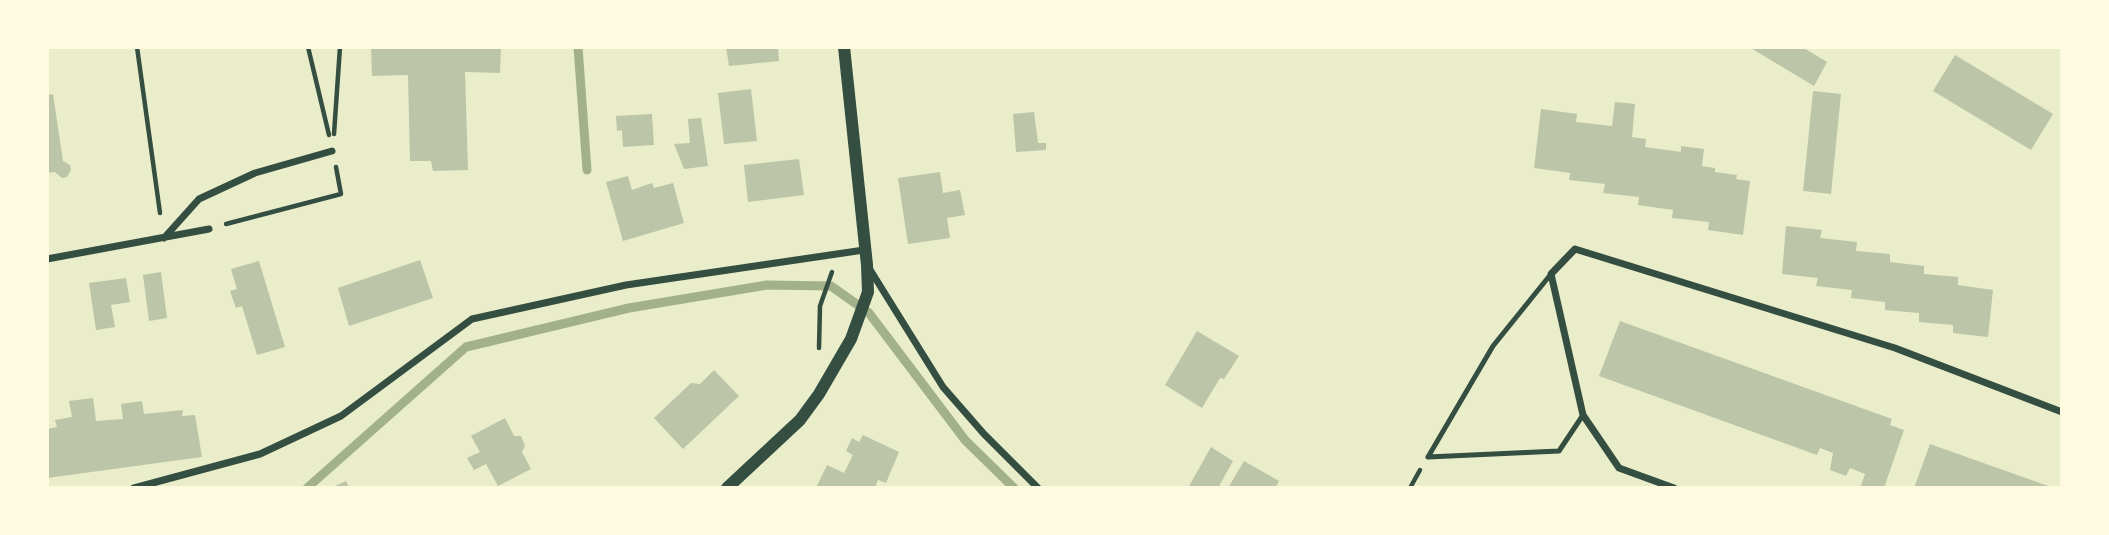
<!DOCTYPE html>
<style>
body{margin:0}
#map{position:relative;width:2109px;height:535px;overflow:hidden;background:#e9edc9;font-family:Georgia,serif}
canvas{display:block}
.frame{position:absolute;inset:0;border:49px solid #fefae0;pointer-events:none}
</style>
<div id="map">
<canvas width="2109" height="535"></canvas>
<div class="frame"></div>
</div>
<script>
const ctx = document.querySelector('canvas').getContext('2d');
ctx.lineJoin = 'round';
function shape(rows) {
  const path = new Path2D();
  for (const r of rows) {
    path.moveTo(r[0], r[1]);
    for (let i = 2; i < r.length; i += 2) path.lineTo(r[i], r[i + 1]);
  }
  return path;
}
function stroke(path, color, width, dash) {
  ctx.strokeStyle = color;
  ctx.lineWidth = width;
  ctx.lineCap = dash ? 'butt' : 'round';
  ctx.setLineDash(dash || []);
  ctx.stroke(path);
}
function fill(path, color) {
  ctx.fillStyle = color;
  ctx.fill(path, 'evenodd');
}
stroke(shape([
 [578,47,587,170],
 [307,488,466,347,629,308,767,285,831,286,869,313,965,440,1014,488]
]), '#a3b18a', 9);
fill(shape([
 [371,47,501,47,500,73,465,72,468,170,433,171,431,161,410,161,408,75,372,76],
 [726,47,778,47,779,61,729,66],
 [1749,47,1802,47,1827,62,1814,86],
 [1955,55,2053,114,2031,150,1933,91],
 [47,89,50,95,53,94,63,161,70,165,71,170,67,177,62,178,55,172,47,173],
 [751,89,757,141,724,144,718,93],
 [1813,91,1841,94,1831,194,1803,191],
 [1615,102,1635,104,1632,137,1646,139,1645,147,1681,152,1681,146,1704,149,1702,166,1715,168,1715,172,1737,175,1736,179,1750,181,1743,235,1708,230,1709,222,1672,218,1673,210,1638,205,1639,197,1603,193,1605,184,1569,180,1570,173,1534,168,1541,109,1577,114,1576,122,1612,126],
 [1034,112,1038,143,1046,143,1046,150,1016,152,1013,114],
 [652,114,654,145,623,147,622,130,617,131,616,116],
 [701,118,708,166,684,169,674,144,690,143,688,119],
 [799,159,804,195,748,202,744,165],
 [940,172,943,193,960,190,965,215,947,218,950,238,908,244,898,178],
 [628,176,632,190,652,183,654,188,673,183,684,223,623,241,606,182],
 [1786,226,1822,230,1820,238,1857,242,1856,251,1890,254,1890,262,1924,266,1924,274,1958,277,1958,285,1993,290,1988,337,1953,333,1953,325,1919,322,1919,313,1885,310,1885,302,1851,298,1852,290,1816,286,1818,278,1782,274],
 [420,260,433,298,349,326,338,288],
 [259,261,285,347,257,355,242,306,236,308,230,291,237,289,231,269],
 [161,272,167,318,149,321,143,275],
 [126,278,130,302,111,305,115,327,96,330,89,283],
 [1620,321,1892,419,1890,425,1904,430,1884,488,1860,488,1865,474,1850,468,1846,476,1830,470,1833,453,1820,448,1817,455,1599,376],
 [1197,331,1239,356,1224,379,1220,378,1202,408,1165,385],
 [714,370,739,396,683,449,654,418,691,383,700,384],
 [93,398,96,421,123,419,121,404,142,401,144,414,183,410,182,416,195,415,202,457,47,478,47,429,57,427,55,420,72,417,69,401],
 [505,418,514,436,521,436,525,446,522,452,531,469,498,486,486,464,474,470,467,458,480,452,471,436],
 [863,435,899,452,886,483,878,480,875,488,816,488,827,465,844,473,853,455,846,451,852,438,859,442],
 [1930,444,2051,487,2051,488,1914,488],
 [1211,447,1233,461,1218,488,1188,488],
 [1244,461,1279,481,1275,488,1228,488],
 [346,481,349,488,331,488]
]), '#bcc5a7');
stroke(shape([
 [137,47,160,213],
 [308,47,329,135],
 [334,134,340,47],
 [226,224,341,194,336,167],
 [819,348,820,306,832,272],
 [1410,488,1420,470]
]), '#344e41', 4.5);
stroke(shape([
 [1428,457,1493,346,1551,274],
 [1428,457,1559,451,1583,415]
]), '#344e41', 5);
stroke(shape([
 [164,238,199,199,255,173,332,151],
 [47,259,209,229],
 [869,268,943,387,984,434,1038,488],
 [134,488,260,454,341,416,472,319,626,285,864,250],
 [1674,488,1619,468,1583,415,1551,274,1575,249,1895,348,2062,412]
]), '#344e41', 7);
stroke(shape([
 [727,488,800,420,819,394,851,339,868,292,867,265,844,47]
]), '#344e41', 12);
</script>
